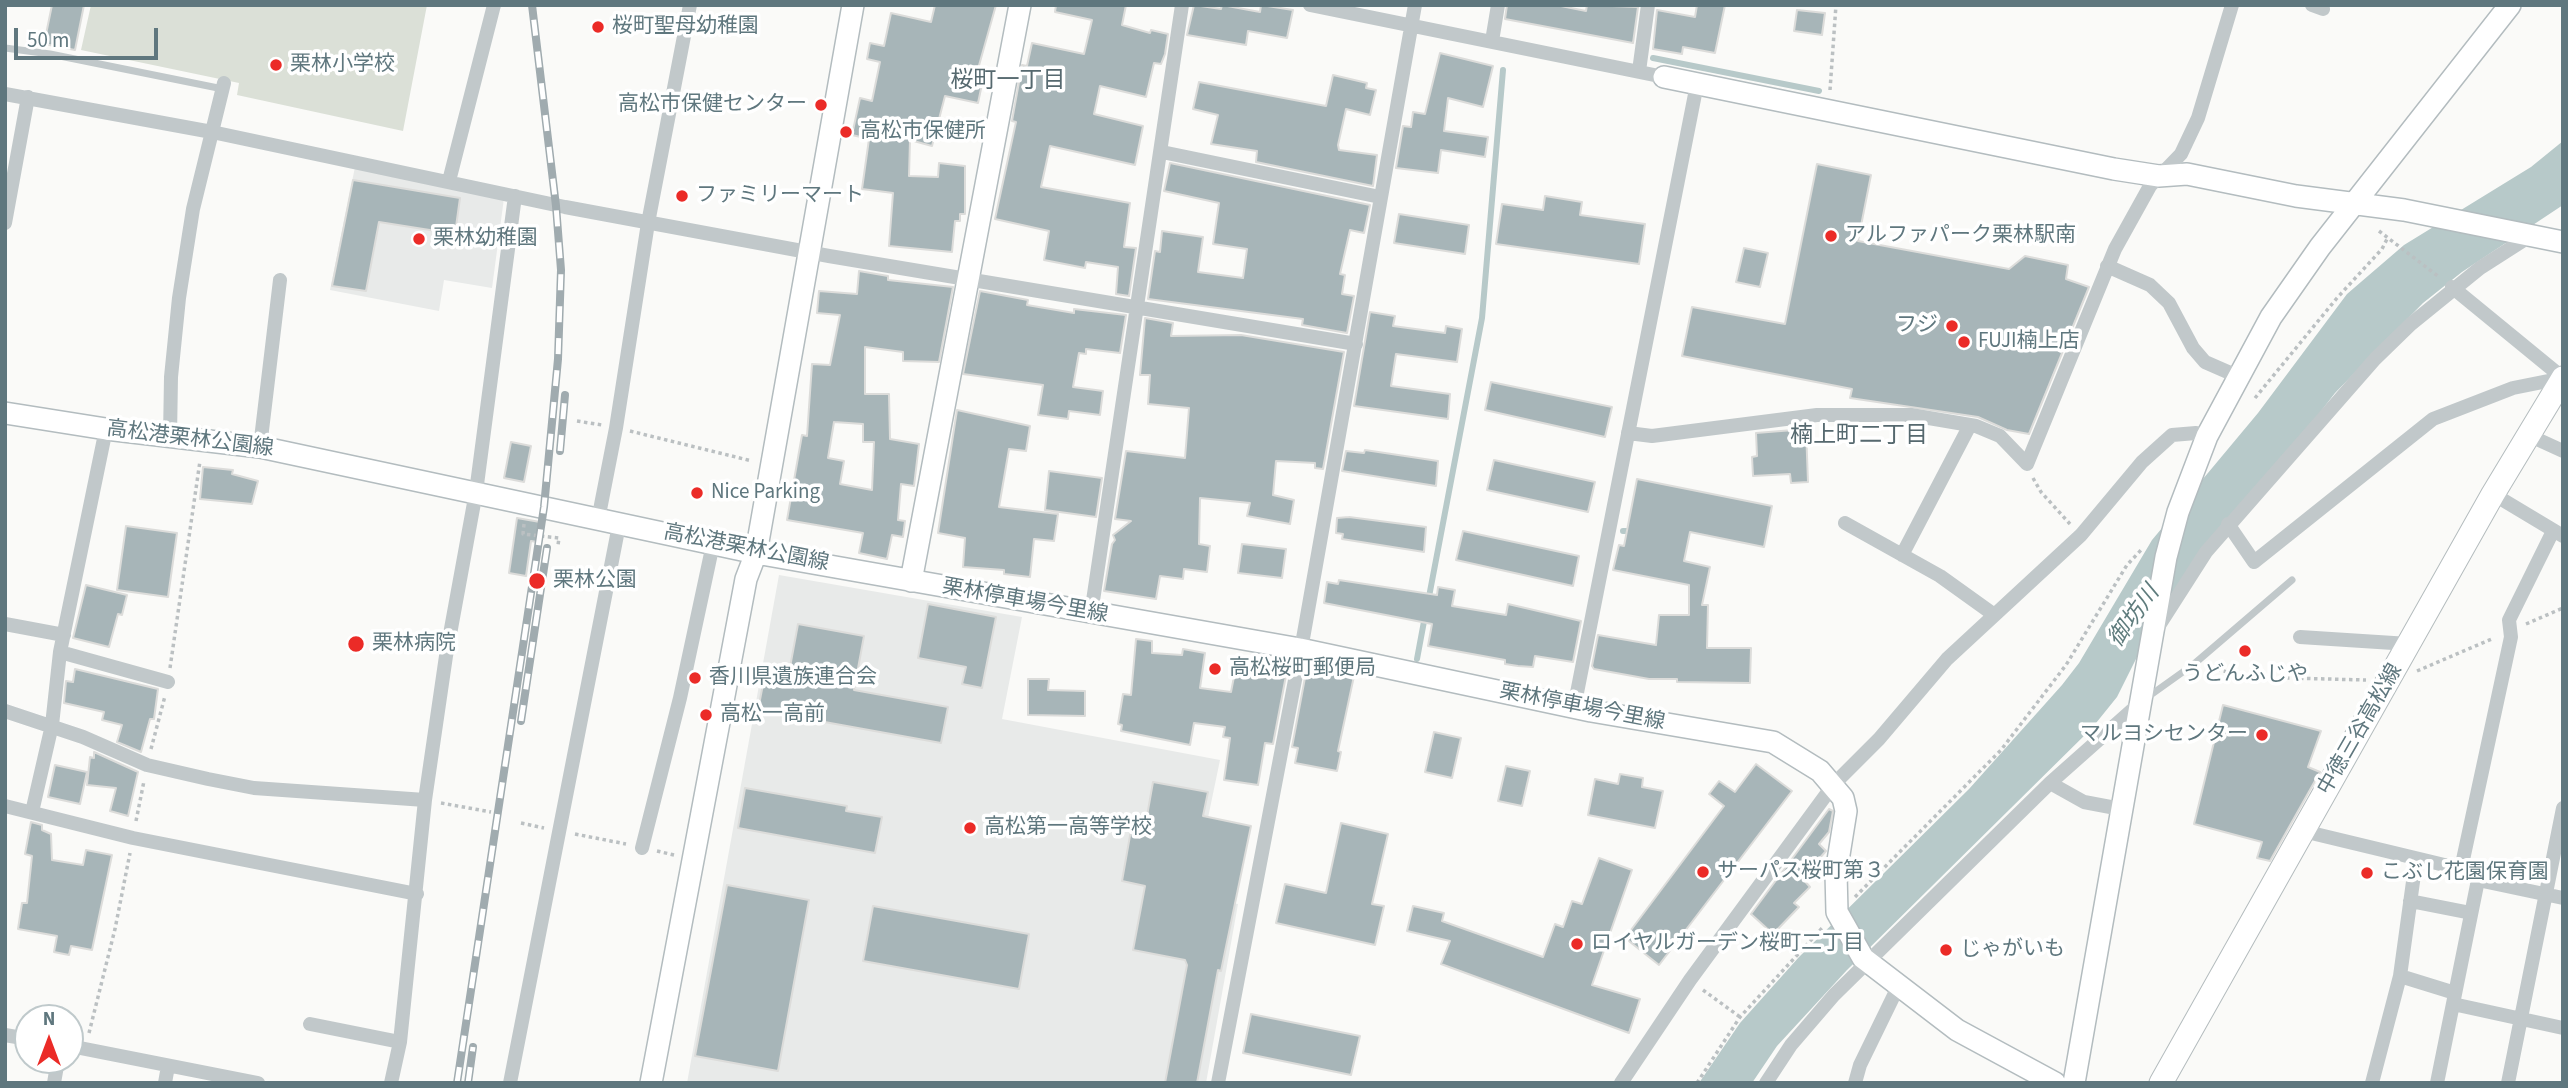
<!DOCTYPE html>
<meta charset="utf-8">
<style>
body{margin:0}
#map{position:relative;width:2568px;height:1088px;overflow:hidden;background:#fafaf8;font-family:"Source Sans 3",sans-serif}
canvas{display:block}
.frame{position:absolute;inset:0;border:7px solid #5f777e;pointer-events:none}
.north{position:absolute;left:14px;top:1004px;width:70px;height:70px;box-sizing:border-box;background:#fff;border:2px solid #bfc9cb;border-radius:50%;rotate:0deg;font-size:19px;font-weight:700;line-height:28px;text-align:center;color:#5f777e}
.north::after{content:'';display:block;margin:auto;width:24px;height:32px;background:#eb2b27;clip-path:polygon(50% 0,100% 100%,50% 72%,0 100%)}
.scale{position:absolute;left:14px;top:28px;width:144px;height:32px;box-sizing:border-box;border:4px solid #5f777e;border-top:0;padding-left:9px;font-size:21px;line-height:24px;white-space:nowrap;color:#5f777e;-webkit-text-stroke:5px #fff;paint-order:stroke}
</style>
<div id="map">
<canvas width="2568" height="1088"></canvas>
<div class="frame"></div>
<div class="north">N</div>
<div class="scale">50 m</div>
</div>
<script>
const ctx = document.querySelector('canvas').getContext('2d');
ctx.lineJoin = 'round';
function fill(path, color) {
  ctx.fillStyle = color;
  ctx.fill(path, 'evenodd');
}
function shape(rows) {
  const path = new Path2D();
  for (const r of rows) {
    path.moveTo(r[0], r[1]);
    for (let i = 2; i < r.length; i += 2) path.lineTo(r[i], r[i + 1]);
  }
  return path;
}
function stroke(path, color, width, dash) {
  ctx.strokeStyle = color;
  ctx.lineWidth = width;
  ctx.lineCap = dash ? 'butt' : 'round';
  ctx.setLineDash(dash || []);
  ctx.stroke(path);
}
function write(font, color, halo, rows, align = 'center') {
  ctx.font = font + ' "Source Sans 3","Noto Sans JP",sans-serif';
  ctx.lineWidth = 7;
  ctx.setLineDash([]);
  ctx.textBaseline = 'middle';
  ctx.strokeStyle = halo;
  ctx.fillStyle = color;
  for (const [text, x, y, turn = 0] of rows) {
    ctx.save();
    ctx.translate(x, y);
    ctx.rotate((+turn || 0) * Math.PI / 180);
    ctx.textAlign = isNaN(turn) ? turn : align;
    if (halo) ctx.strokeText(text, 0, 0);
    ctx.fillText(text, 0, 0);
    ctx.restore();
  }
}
fill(shape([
 [355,167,504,198,492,288,444,280,439,311,330,290],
 [779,575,1022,617,1002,719,1220,760,1192,895,1238,904,1206,1083,687,1083]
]), '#e8eae9');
fill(shape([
 [91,5,427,5,403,131,237,95,239,83,81,50]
]), '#dbe0d7');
fill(shape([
 [2563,141,2563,205,2462,272,2423,303,2335,393,2149,633,2117,697,2092,728,1847,970,1777,1046,1752,1083,1699,1083,1740,1023,1799,957,1969,789,2062,685,2079,663,2152,540,2258,413,2347,294,2404,245,2531,167]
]), '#b7c9c9');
stroke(shape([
 [1653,58,1819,91],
 [1623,531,1635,531],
 [1428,602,1482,318,1503,70],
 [1417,659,1425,616]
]), '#b7c9c9', 6);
const building = shape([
 [52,5,84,5,75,50,44,44,52,5],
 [935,5,996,5,978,69,985,70,978,103,945,96,932,146,910,140,909,176,938,177,939,163,965,166,965,214,960,214,960,221,955,221,952,252,889,246,893,193,862,189,869,139,852,135,860,98,872,101,880,62,867,59,870,43,884,46,891,13,931,22,935,5],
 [1056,5,1126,5,1122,25,1150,33,1151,30,1168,34,1165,54,1161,64,1154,63,1146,97,1100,86,1094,114,1143,126,1135,165,1050,146,1041,187,1130,203,1124,247,1136,248,1129,296,1116,294,1118,267,1086,262,1085,268,1044,260,1049,231,995,219,1016,122,1012,121,1022,65,1027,66,1032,43,1084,54,1092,20,1055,12,1056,5],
 [1194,5,1221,9,1222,5,1260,12,1261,5,1293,10,1287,38,1248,31,1246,45,1187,35,1194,5],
 [1507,5,1556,5,1586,11,1587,5,1638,7,1633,43,1505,19,1507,5],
 [1697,5,1725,5,1715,53,1683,47,1682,54,1653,49,1657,10,1695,17,1697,5],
 [1797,10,1825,13,1822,35,1794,31,1797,10],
 [1440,53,1493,66,1483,107,1448,98,1444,131,1488,137,1485,157,1441,150,1438,173,1396,168,1403,126,1411,127,1413,112,1425,114,1440,53],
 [1333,75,1367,83,1366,88,1376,90,1370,115,1346,109,1338,145,1339,150,1377,155,1373,186,1256,162,1257,151,1211,144,1218,115,1193,109,1199,82,1326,106,1333,75],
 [1170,163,1370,205,1364,233,1350,230,1340,274,1345,275,1342,294,1354,296,1347,333,1302,325,1303,319,1148,299,1155,251,1160,252,1162,231,1203,237,1198,272,1243,278,1247,249,1213,244,1219,203,1164,191,1170,163],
 [1817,164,1871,175,1858,241,2009,269,2025,256,2068,265,2066,279,2089,287,2029,434,2007,430,1978,417,1850,398,1852,389,1682,356,1692,307,1785,324,1817,164],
 [353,180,460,198,455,234,379,222,366,291,332,286,353,180],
 [1545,196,1582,202,1580,215,1645,224,1639,264,1496,244,1502,204,1543,210,1545,196],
 [1399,214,1469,225,1465,254,1394,243,1399,214],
 [1744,248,1768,253,1760,287,1736,282,1744,248],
 [859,271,888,276,888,280,953,287,939,362,903,361,903,352,865,347,865,394,889,394,890,439,919,444,914,486,901,484,898,520,905,521,903,537,892,535,887,559,859,553,863,533,787,520,802,435,807,436,812,364,830,365,840,315,817,313,819,291,857,294,859,271],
 [834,422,863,424,863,442,874,442,872,490,840,484,844,461,828,458,834,422],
 [980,291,1028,300,1027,305,1074,313,1074,309,1126,315,1120,353,1086,349,1086,354,1079,353,1073,387,1103,391,1100,415,1069,411,1068,419,1038,415,1043,385,963,374,980,291],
 [1370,312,1395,316,1393,326,1445,333,1446,326,1462,329,1457,362,1396,354,1391,386,1450,394,1448,419,1354,406,1370,312],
 [1145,318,1173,323,1171,336,1241,335,1344,352,1323,469,1315,468,1315,463,1276,461,1273,495,1294,500,1290,524,1247,516,1250,503,1200,498,1199,544,1210,546,1207,572,1184,569,1183,579,1160,576,1156,599,1104,591,1112,544,1115,540,1113,535,1131,521,1115,519,1126,451,1185,458,1189,408,1148,404,1150,375,1140,375,1145,318],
 [1491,382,1612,407,1605,437,1485,410,1491,382],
 [957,410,1030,426,1026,451,1009,449,999,507,1058,514,1054,541,1034,539,1030,577,1004,574,1004,570,963,567,965,538,938,533,957,410],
 [1806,429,1808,482,1791,483,1790,474,1753,476,1752,457,1757,456,1756,433,1806,429],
 [511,442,531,446,524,482,504,478,511,442],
 [1365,450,1438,461,1436,486,1342,471,1346,451,1364,453,1365,450],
 [1494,460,1595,482,1588,512,1487,490,1494,460],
 [203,467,233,470,232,474,258,481,252,504,200,499,203,467],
 [1049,471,1102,478,1096,517,1045,510,1049,471],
 [1637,479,1772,506,1764,547,1690,532,1684,561,1710,567,1702,605,1708,605,1707,648,1751,648,1750,683,1677,682,1677,679,1649,679,1594,669,1592,666,1598,635,1656,645,1659,615,1689,615,1689,585,1613,570,1619,545,1624,546,1637,479],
 [1349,517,1426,527,1424,552,1342,539,1343,534,1336,533,1337,518,1349,517],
 [517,518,540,522,537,542,531,541,526,576,509,573,517,518],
 [126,526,177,533,168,597,117,590,126,526],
 [1463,531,1579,556,1573,586,1456,560,1463,531],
 [1242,544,1286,549,1282,578,1238,573,1242,544],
 [1339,580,1437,595,1438,587,1455,590,1452,606,1506,615,1508,604,1581,621,1573,662,1535,656,1533,667,1518,666,1505,664,1505,660,1428,646,1432,624,1324,603,1327,582,1338,584,1339,580],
 [86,585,127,595,122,615,118,614,109,647,73,638,86,585],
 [928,604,996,617,982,688,962,684,966,667,918,658,928,604],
 [798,624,864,636,854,690,948,707,941,743,758,710,765,674,788,678,798,624],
 [1136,639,1152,641,1152,653,1182,655,1183,649,1205,653,1200,688,1231,692,1238,656,1288,665,1273,744,1265,743,1258,785,1224,780,1230,738,1223,737,1225,727,1194,723,1190,745,1121,731,1122,725,1118,724,1123,694,1131,695,1136,639],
 [1307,667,1354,676,1338,751,1341,752,1337,771,1295,763,1298,748,1292,747,1307,667],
 [75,669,158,689,154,719,150,719,141,752,117,742,122,725,102,720,104,712,64,703,66,681,73,682,75,669],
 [1028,679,1049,679,1048,690,1085,691,1085,716,1028,715,1028,679],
 [2223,705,2321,731,2308,767,2320,772,2270,861,2257,858,2262,842,2194,824,2223,705],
 [1434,732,1461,738,1452,778,1425,772,1434,732],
 [94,752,138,772,128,816,110,811,116,788,87,785,90,757,94,758,94,752],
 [1756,764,1792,791,1659,965,1625,938,1724,806,1709,794,1719,781,1735,792,1756,764],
 [55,765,87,772,80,804,48,797,55,765],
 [1506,766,1530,771,1522,806,1498,801,1506,766],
 [1620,774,1643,778,1642,787,1663,791,1655,828,1588,815,1595,779,1618,784,1620,774],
 [1153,782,1208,792,1203,816,1251,826,1221,971,1218,970,1197,1083,1165,1083,1187,965,1185,960,1133,950,1145,886,1122,881,1131,830,1144,833,1153,782],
 [745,788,847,806,846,811,882,817,875,853,738,828,745,788],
 [1829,809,1833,811,1829,832,1819,844,1826,851,1802,878,1810,887,1794,903,1799,907,1773,934,1751,914,1829,809],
 [31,822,42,825,42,830,51,834,52,860,83,865,86,850,112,855,92,950,71,946,69,955,54,952,57,936,18,929,22,903,27,903,32,856,25,854,31,822],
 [1341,823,1388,834,1372,904,1384,906,1375,945,1276,923,1285,884,1326,893,1341,823],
 [1599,858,1632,870,1592,985,1640,999,1629,1033,1441,964,1450,941,1407,931,1413,906,1444,913,1442,921,1543,957,1555,924,1563,927,1572,901,1582,904,1599,858],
 [727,885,809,900,778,1071,695,1056,727,885],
 [873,906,1029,934,1019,989,863,961,873,906],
 [1251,1014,1360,1036,1351,1075,1243,1053,1251,1014]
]);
fill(building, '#a7b5b8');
stroke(building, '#dcdcda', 2);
const secondary = shape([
 [1664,77,2114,169,2159,176,2187,174,2296,196,2404,210,2563,242],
 [5,413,106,429,260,447,756,553,1300,649,1591,711,1773,742,1820,771,1843,798,1846,811,1836,873,1837,912,1863,958,1957,1030,2055,1083],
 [911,581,1020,5],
 [651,1083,746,579,756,553,853,5],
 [2074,1083,2166,557,2178,512,2207,436,2271,317,2320,247,2510,5]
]);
const primary = shape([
 [2161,1083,2493,494,2563,378]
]);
stroke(secondary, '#b3bcbf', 24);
stroke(primary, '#b4bcbe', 25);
stroke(shape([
 [1830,90,1836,5],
 [2379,231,2439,277],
 [2255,398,2337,298,2382,249,2388,237],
 [577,421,602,425],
 [630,431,752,461],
 [2033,478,2041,492,2070,524],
 [524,524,523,534,559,538,558,545],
 [2526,624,2563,608],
 [170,668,200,461],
 [2210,668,2250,677,2366,680],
 [2417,671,2494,638],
 [151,749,165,696],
 [441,803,491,812],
 [136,821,144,781],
 [521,823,544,828],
 [575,834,626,844],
 [657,851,674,855],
 [1855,897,2001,750,2066,665,2127,565,2142,549],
 [1703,990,1740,1017],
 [89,1033,115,929,130,853],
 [1697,1083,1740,1017,1824,926]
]), '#bbc0c2', 3.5, [3.5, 3.5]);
stroke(shape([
 [5,48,50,54,223,89],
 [2145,699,2194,664,2292,580]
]), '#c1c8ca', 7);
stroke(shape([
 [1310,5,1664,77],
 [2312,5,2323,9],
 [1492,41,1498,5],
 [1639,71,1648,5],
 [5,94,212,132,565,207,829,256,1356,344],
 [1162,152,1380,197],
 [449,181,494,5],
 [5,223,28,97],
 [2107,266,2150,285,2169,303,2193,348,2205,362,2237,376],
 [2452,287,2563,378],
 [1628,433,1652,436,1817,415,1911,415,1976,426,2000,436,2027,464,2115,249,2150,186,2181,154,2198,118,2232,5],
 [2528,435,2563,451],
 [170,437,171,377,179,298,193,209,224,83],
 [260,447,280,280],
 [2493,494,2563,536],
 [598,520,616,428,648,223,690,5],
 [1845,523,1940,576,1993,614],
 [2228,524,2254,562,2433,419,2513,388,2563,378],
 [1902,555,1970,425],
 [1091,614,1182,5],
 [5,624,64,635],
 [2158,627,2206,552,2375,359,2411,324,2480,268,2530,236],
 [2300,637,2409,644],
 [60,652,168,682],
 [1574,708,1697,84],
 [5,711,83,737,147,765,208,779,254,788,425,800],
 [2050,783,2084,802,2121,809],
 [5,806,133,838,417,894],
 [32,812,52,725,60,652,106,429],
 [2303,831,2461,869,2478,880,2563,898],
 [642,848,680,698,713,544],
 [2461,869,2511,637,2509,620,2553,531],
 [2410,901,2471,913],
 [2400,976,2455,993],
 [2453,1004,2563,1028],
 [310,1024,400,1042],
 [5,1035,28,1039],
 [70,1046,258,1083],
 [54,1083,58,1060],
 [165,1083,168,1066],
 [391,1083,400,1042,425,800,446,656,476,492,515,196],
 [510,1083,619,525],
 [1218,1083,1304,633,1415,5],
 [1621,1083,1690,980,1834,784,1879,739,1947,659,2081,535,2142,462,2172,435,2196,433,2207,436],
 [1766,1083,1791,1045,1834,995,2050,783,2139,704],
 [1855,1083,1860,1065,1898,987],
 [2372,1083,2400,976,2416,860],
 [2437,1083,2478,880],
 [2508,1083,2563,808]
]), '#c1c8ca', 14);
stroke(secondary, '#fff', 21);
stroke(primary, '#fff', 23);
const rail = shape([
 [560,451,565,395],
 [521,721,547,548],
 [457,1083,544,507,558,359,561,270,556,206,532,5],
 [468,1083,473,1047]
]);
stroke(rail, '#a0abaf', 8);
stroke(rail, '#fff', 5, [16]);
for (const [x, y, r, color] of [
 [598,27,7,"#eb2b27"],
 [276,65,7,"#eb2b27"],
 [821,105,7,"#eb2b27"],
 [846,132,7,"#eb2b27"],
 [682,196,7,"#eb2b27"],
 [1831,236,7,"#eb2b27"],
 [419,239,7,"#eb2b27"],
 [1952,326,7,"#eb2b27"],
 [1964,342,7,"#eb2b27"],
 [697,493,7,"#eb2b27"],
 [537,581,9,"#eb2b27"],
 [356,644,9,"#eb2b27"],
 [2245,651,7,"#eb2b27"],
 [1215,669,7,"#eb2b27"],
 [695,678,7,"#eb2b27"],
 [706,715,7,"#eb2b27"],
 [2262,735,7,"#eb2b27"],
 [970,828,7,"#eb2b27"],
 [1703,872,7,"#eb2b27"],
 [2367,873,7,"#eb2b27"],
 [1577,944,7,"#eb2b27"],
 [1946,950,7,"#eb2b27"]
]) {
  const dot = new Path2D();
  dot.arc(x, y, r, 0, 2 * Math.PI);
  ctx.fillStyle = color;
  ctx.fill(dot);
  stroke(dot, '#fff', 2.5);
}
write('21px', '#5f777e', '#fff', [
 ["桜町聖母幼稚園",612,27],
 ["栗林小学校",290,65],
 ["高松市保健センター",807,105,"right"],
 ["高松市保健所",860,132],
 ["ファミリーマート",696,196],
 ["アルファパーク栗林駅南",1845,236],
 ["栗林幼稚園",433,239],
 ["フジ",1938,326,"right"],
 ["FUJI楠上店",1978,342],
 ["Nice Parking",711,493],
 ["栗林公園",553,581],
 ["栗林病院",372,644],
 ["高松桜町郵便局",1229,669],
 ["うどんふじや",2245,675,"center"],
 ["香川県遺族連合会",709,678],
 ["高松一高前",720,715],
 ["マルヨシセンター",2248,735,"right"],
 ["高松第一高等学校",984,828],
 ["サーパス桜町第３",1717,872],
 ["こぶし花園保育園",2381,873],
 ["ロイヤルガーデン桜町二丁目",1591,944],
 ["じゃがいも",1960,950]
], 'left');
write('21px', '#5f777e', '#fff', [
 ["高松港栗林公園線",190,440,7],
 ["高松港栗林公園線",746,549,11],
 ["栗林停車場今里線",1025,602,10],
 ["栗林停車場今里線",1582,708,11],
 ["中徳三谷高松線",2361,730,-60]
]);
write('23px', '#56696f', '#fff', [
 ["桜町一丁目",1008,82],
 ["楠上町二丁目",1859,437]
]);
write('italic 23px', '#5f7c7d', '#fff', [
 ["御坊川",2135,617,-54]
]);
</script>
